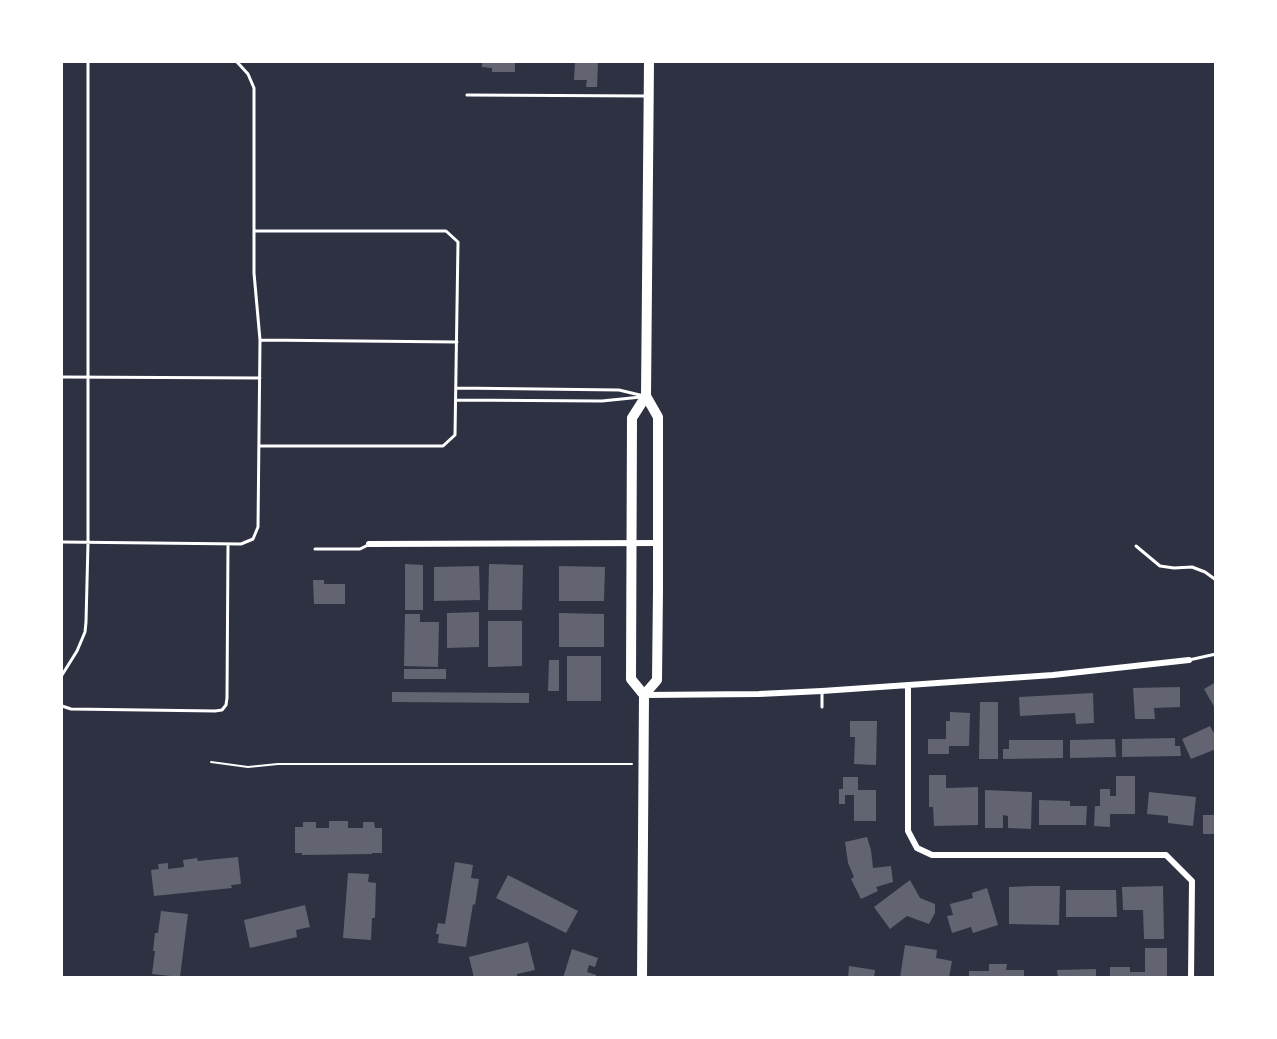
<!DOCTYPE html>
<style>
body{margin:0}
#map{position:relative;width:1277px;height:1039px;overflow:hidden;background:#2d3142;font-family:"Work Sans",sans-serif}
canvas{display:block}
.frame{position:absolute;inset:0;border:63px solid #fff;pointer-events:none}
</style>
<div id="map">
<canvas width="1277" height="1039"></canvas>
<div class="frame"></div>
</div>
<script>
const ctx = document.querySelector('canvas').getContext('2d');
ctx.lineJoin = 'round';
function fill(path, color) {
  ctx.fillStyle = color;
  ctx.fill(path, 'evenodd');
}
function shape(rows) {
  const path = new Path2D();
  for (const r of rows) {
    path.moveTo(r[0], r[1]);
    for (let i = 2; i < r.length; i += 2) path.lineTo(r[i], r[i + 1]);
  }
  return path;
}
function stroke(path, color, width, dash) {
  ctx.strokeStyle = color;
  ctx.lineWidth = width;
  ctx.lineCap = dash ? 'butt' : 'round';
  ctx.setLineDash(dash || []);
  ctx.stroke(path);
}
fill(shape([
 [482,62,515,62,515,72,492,72,492,68,482,67],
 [575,62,598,62,597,87,586,87,587,80,574,80],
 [405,564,423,565,423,610,405,610],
 [489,564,523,565,522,610,488,610],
 [479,566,480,600,434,601,434,567],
 [559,566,605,567,604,601,559,601],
 [313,580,324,580,324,584,345,584,345,604,314,604],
 [479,612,479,647,447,648,447,613],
 [559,613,604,614,604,647,559,647],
 [405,614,420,614,420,622,439,622,438,667,404,666],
 [488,621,522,621,522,666,488,667],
 [567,656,601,656,601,701,567,701],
 [549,660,559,660,559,691,548,691],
 [404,669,446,669,446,679,404,679],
 [1216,682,1216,710,1204,689],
 [1180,687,1180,707,1154,708,1155,719,1135,719,1133,688],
 [392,692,529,693,529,703,392,702],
 [1093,693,1094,723,1076,724,1075,713,1020,716,1019,697],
 [980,702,998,702,998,759,979,759],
 [950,712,970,713,969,746,949,746,949,754,928,754,928,739,946,739,946,721,950,721],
 [850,721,877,721,876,765,854,764,855,737,850,737],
 [1210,726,1216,737,1216,749,1191,759,1182,739],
 [1175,738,1175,746,1180,746,1181,756,1122,757,1122,739],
 [1115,739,1116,757,1070,758,1070,740],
 [1009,740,1063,740,1063,758,1003,759,1003,749,1009,749],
 [929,775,946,775,946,788,978,787,978,825,934,826,933,807,929,807],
 [1116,776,1135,776,1135,814,1110,814,1110,827,1094,826,1095,806,1100,806,1100,789,1110,789,1110,796,1116,796],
 [843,777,858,777,858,790,876,790,876,821,854,821,854,795,845,795,845,804,839,804,839,789,843,789],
 [985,790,1032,792,1031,829,1008,828,1008,816,1003,815,1003,828,985,828],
 [1149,792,1196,797,1193,826,1168,823,1168,816,1147,814],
 [1039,800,1070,801,1070,806,1087,806,1086,825,1039,825],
 [1203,815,1216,815,1216,834,1203,834],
 [329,821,348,821,348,828,363,828,363,822,374,822,375,828,382,828,382,853,372,853,372,854,302,855,302,853,295,853,295,827,303,827,303,822,316,822,316,828,329,828],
 [867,837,871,850,873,868,891,866,893,882,876,887,878,891,861,899,851,879,854,877,848,863,845,842],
 [238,857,241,884,231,885,232,888,154,896,151,870,159,869,158,864,168,863,168,869,184,867,183,860,197,858,198,861],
 [455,862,473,865,471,878,479,879,475,905,473,904,466,947,438,943,439,934,436,934,438,923,445,924],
 [348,873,369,874,368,882,376,883,375,918,372,918,371,940,343,938],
 [508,875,578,911,566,933,496,898],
 [910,880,920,898,935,904,935,913,929,924,907,916,890,929,874,907],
 [1032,886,1060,886,1059,925,1009,924,1009,887],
 [1163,886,1164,939,1144,939,1143,910,1123,910,1122,887],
 [987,888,998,925,973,933,971,927,952,933,947,916,953,915,950,904,973,898,972,893],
 [1066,890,1116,890,1117,917,1066,917],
 [305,905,310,927,296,930,297,937,250,948,244,920],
 [161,911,188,914,180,977,152,974,155,951,153,951,155,933,158,933],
 [528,942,535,970,517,974,517,977,514,978,474,978,469,957],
 [905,945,937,950,936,958,952,961,949,978,900,978],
 [1145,948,1167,948,1167,978,1110,978,1110,967,1130,967,1130,972,1145,972],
 [572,949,598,958,595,967,589,965,587,972,596,975,596,978,563,978],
 [989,964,1007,964,1006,970,1024,970,1024,978,969,978,969,971,989,971],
 [849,966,875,970,874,978,848,978],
 [1096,969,1096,978,1058,978,1057,970]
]), '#626471');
stroke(shape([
 [211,762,248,767,278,764,632,764]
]), '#fff', 2);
stroke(shape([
 [467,95,646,96],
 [254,231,446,231,458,242,455,435,443,446,259,446],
 [260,340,457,342],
 [62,377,260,378],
 [456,388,619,390,644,396],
 [456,400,602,401,641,397],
 [62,542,241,544,253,539,258,527,260,340,254,273,254,88,248,74,237,62],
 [1136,546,1160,566,1174,568,1192,567,1205,572,1216,580],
 [315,549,360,549,368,545],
 [1189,660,1216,654],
 [62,675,77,651,85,632,86,622,88,543,88,62],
 [62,706,71,709,215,711,222,710,226,705,227,698,228,544],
 [822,707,822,692]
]), '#fff', 3);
stroke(shape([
 [369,544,659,543],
 [908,685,908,831,917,848,932,855,1166,855,1192,881,1191,978],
 [645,695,759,694,822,691,1053,675,1189,660]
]), '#fff', 6);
stroke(shape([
 [644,695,631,679,632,418,646,396],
 [642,978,644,695,657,680,658,590,658,417,646,396,649,62]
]), '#fff', 10);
</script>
